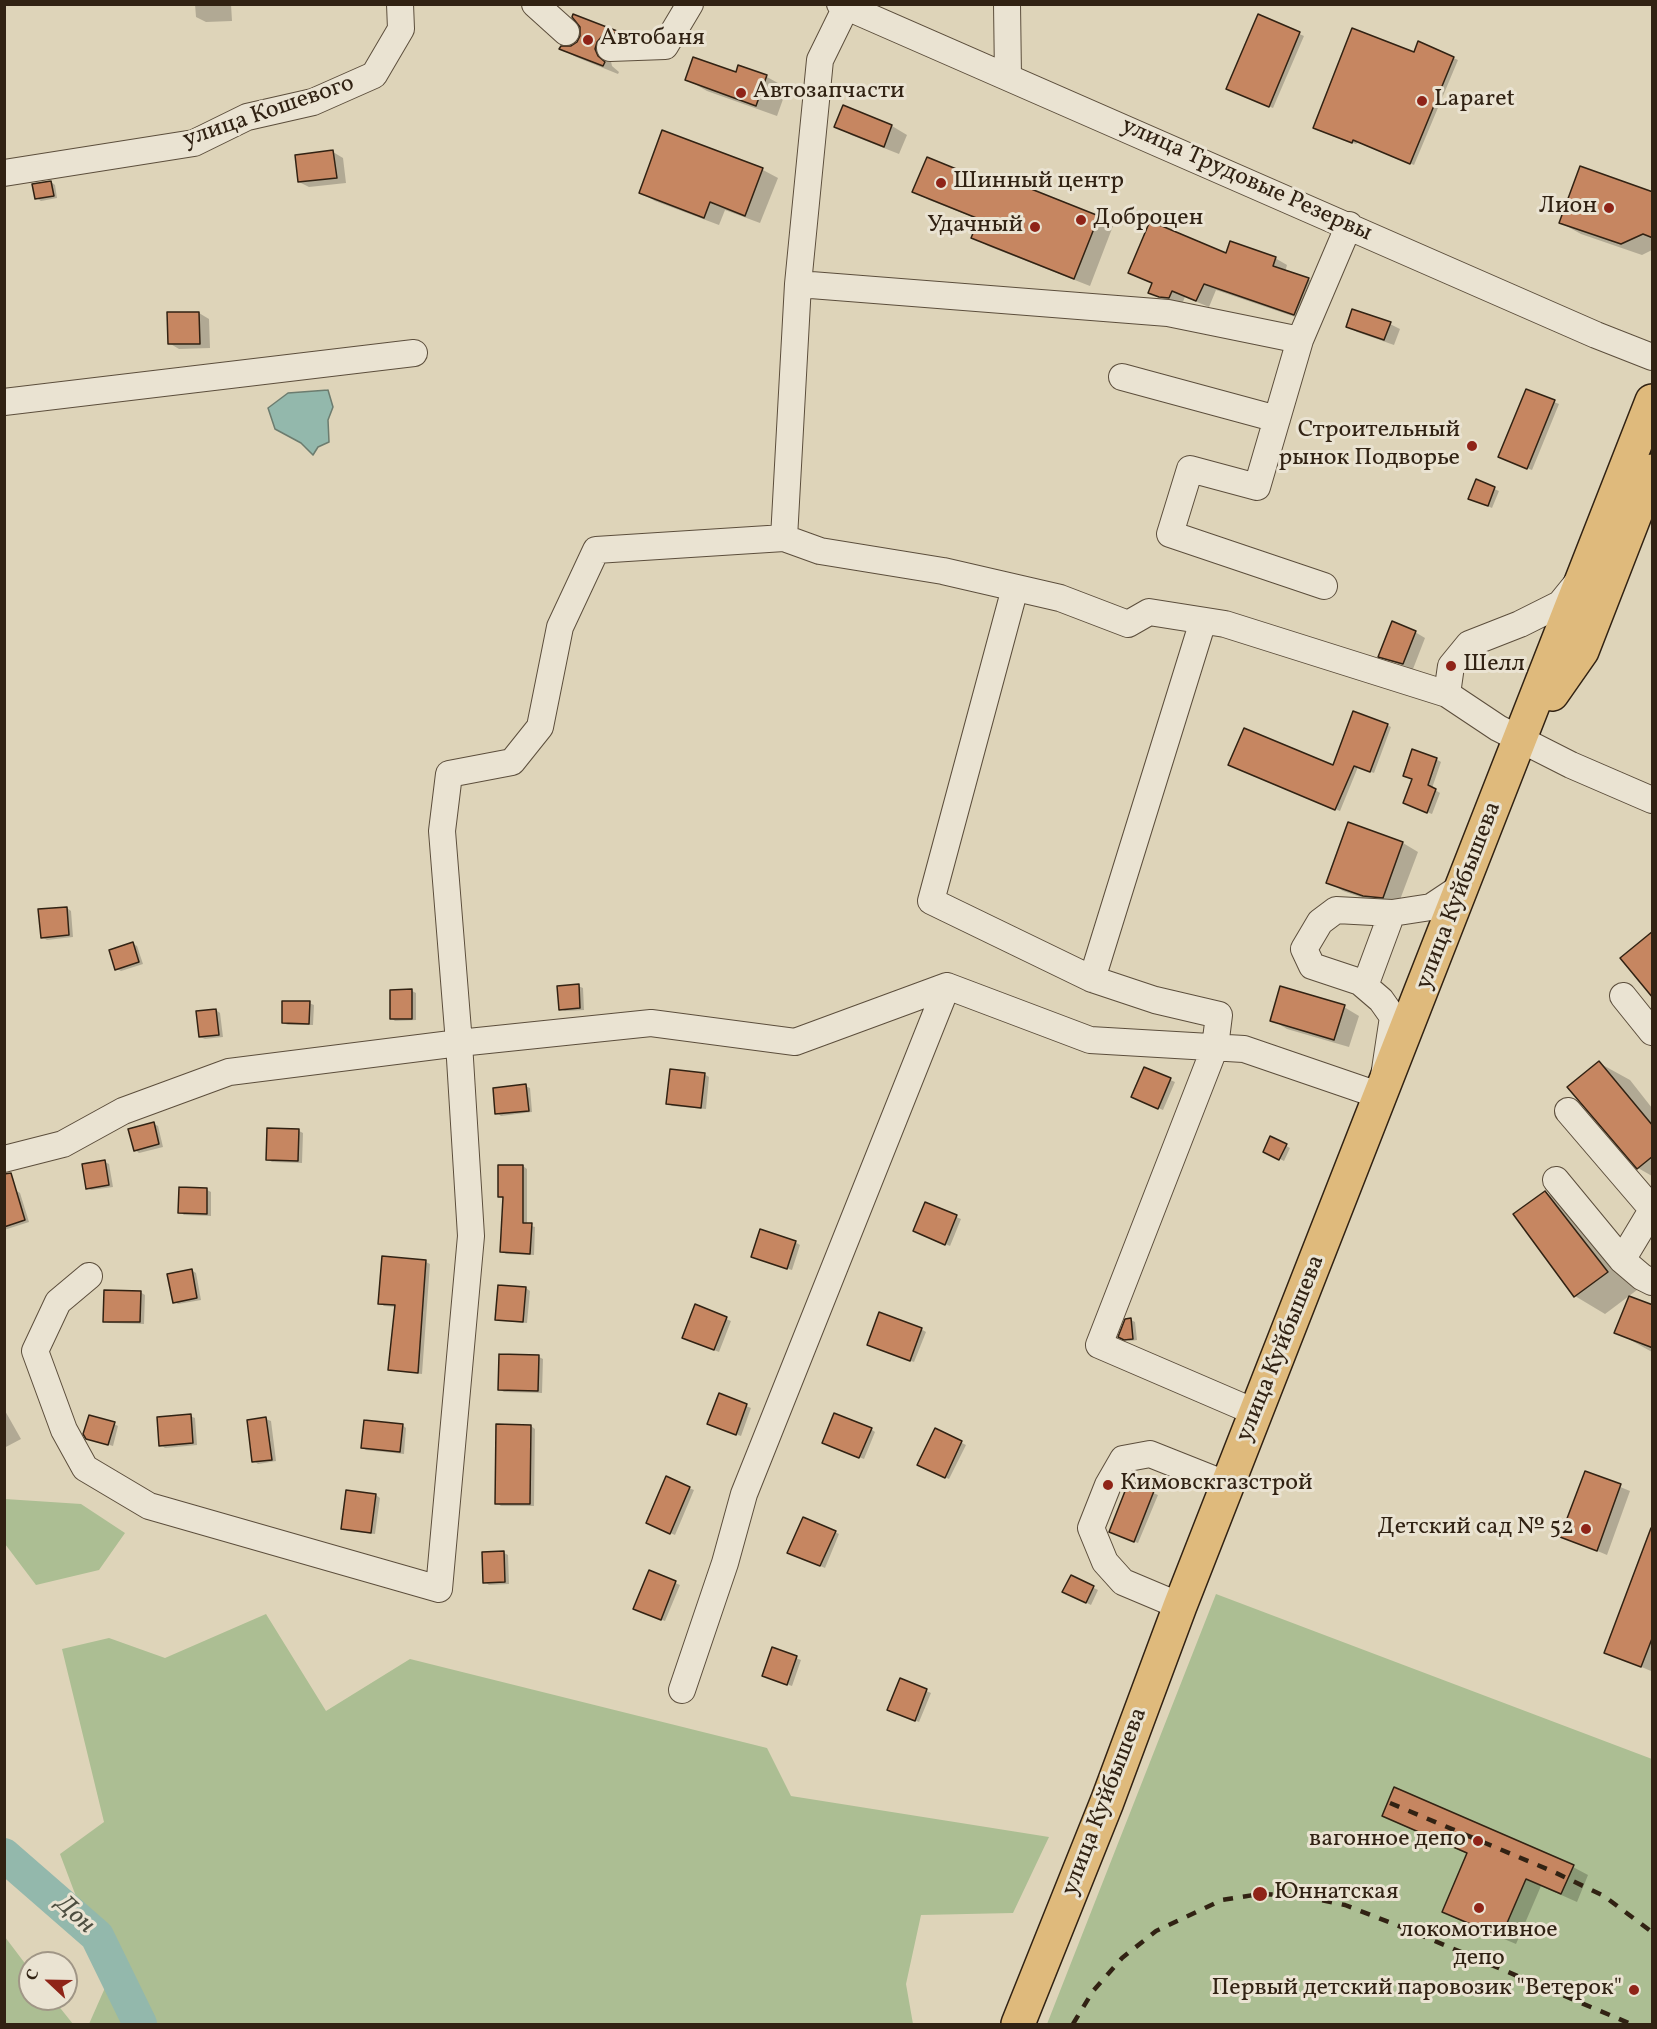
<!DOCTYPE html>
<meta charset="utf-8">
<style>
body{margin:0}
#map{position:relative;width:1657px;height:2029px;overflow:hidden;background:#ded4b9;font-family:Vollkorn,serif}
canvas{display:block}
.frame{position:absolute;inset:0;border:6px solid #312213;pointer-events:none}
.north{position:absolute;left:18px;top:1951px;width:60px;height:60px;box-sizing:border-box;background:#eae3d2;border:2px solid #a09686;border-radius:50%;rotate:292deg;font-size:16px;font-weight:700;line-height:24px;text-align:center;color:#312213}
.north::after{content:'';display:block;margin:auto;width:21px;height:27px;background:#8f2418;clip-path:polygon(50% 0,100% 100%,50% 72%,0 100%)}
</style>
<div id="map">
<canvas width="1657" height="2029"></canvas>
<div class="frame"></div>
<div class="north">С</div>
</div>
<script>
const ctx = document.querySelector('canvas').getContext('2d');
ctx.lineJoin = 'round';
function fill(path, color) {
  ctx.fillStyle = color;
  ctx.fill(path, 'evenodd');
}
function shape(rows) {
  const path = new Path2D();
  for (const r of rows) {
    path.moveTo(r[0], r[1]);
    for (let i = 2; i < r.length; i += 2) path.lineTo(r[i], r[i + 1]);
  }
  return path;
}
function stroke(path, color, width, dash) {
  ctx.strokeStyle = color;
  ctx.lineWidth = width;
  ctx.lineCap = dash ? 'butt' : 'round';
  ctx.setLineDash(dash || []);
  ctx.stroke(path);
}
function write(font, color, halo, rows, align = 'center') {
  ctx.font = font + ' Vollkorn,serif';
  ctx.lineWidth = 6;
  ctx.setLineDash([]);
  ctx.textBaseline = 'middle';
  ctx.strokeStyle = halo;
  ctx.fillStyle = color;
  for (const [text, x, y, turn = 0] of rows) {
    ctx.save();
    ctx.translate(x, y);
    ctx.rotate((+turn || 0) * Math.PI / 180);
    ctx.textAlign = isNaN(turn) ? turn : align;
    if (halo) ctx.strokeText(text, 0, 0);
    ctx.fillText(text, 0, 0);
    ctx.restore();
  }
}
fill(shape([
 [5,1499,81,1504,125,1533,99,1570,36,1585,5,1544],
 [1216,1594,1652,1759,1652,2024,1047,2024],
 [266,1614,326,1711,410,1659,767,1748,791,1796,1049,1837,1013,1913,921,1915,906,1984,913,2024,89,2024,108,1981,60,1854,104,1822,62,1649,109,1638,165,1658],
 [5,1937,30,1970,30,1999,53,1999,73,2024,5,2024]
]), '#acbe93');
const water = shape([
 [328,390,333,407,328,420,329,442,318,447,313,455,301,443,275,429,268,408,288,393,328,390]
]);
fill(water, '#93b8ac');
stroke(water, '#6c7c6f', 1.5);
fill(shape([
 [195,4,231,4,232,21,206,22,196,17],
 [1258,16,1304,36,1273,108,1232,91],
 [616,32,631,41,610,57,612,66,619,72,618,74,576,57,561,49,572,48,578,44,582,36],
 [1419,43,1458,60,1414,165,1358,142,1356,144,1319,130,1415,54],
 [739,67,767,77,787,88,777,116,707,91,686,79,736,74],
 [844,107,892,126,907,135,899,154,851,135,836,126],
 [663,132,763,170,778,178,760,223,725,210,719,225,655,201,640,192],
 [333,152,343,158,346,183,309,187,299,182],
 [51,182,55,185,57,198,41,201,36,198],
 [993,186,1098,217,1113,226,1090,286,988,246,973,237,980,220,929,200,914,191],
 [1652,194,1652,250,1642,255,1581,234,1561,223],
 [1275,258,1287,265,1285,272,1308,279,1320,286,1307,321,1216,290,1209,307,1185,297,1182,304,1172,303,1150,292,1154,284,1130,272],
 [199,313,209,319,210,348,179,349,169,343],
 [1390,324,1400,329,1394,345,1357,332,1348,326],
 [1526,391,1559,404,1532,470,1504,459],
 [1476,481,1499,491,1492,508,1474,500],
 [1415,632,1425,638,1413,669,1390,661,1380,656],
 [1387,725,1391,727,1374,773,1358,767,1340,811,1235,767,1334,767],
 [1436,759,1441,762,1432,788,1440,793,1432,814,1409,805],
 [1349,824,1403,843,1418,852,1398,905,1380,904,1343,891,1328,882],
 [67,908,71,911,73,937,47,940,42,937],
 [133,944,137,946,143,964,121,971,117,969],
 [578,986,583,988,584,1010,565,1011,560,1009],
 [412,991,416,993,416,1020,395,1021,391,1018],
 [309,1003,314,1005,313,1025,288,1025,283,1023],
 [1344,1007,1359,1016,1349,1047,1287,1029,1272,1020],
 [216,1010,220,1013,223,1037,205,1039,200,1037],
 [1599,1063,1630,1080,1652,1108,1652,1176,1638,1168],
 [1145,1069,1175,1082,1163,1110,1137,1099],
 [704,1074,709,1077,706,1109,672,1106,668,1103],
 [525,1086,530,1088,532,1112,501,1116,497,1113],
 [154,1124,158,1126,163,1147,139,1153,135,1150],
 [268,1130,299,1131,303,1133,302,1163,272,1162,268,1159],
 [1271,1138,1290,1148,1284,1161,1265,1151],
 [105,1162,109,1164,113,1187,91,1190,87,1188],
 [500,1166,523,1166,527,1169,527,1225,535,1227,534,1255,506,1254,502,1251,505,1199,499,1196],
 [181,1189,207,1190,211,1192,211,1216,184,1215,180,1212],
 [15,1190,20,1193,29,1222,4,1230,4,1194],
 [1545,1192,1576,1210,1637,1290,1605,1314,1575,1296,1515,1215],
 [926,1204,961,1219,950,1246,919,1233],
 [795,1242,800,1245,792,1270,757,1259],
 [426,1262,430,1264,422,1374,394,1371,390,1369,396,1307,384,1306,380,1303],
 [191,1270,196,1273,201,1300,178,1304,174,1302],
 [526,1288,530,1291,527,1323,501,1321,497,1319],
 [140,1292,145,1295,144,1324,109,1323,104,1321],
 [696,1306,731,1321,719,1352,688,1340],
 [1652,1307,1652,1352,1616,1332],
 [1131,1320,1135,1322,1137,1340,1130,1341,1124,1339],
 [921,1329,926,1332,914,1362,873,1347],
 [501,1355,539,1357,543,1359,542,1393,504,1392,499,1389],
 [720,1395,751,1408,741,1436,713,1426],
 [4,1409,21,1439,4,1448],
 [190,1416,195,1418,197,1445,165,1448,161,1445],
 [266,1419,271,1421,276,1461,258,1464,254,1461],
 [114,1424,118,1426,113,1446,87,1438],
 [402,1425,406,1428,404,1454,366,1450,362,1447],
 [531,1426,535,1429,534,1506,501,1506,497,1503],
 [871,1429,875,1432,864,1459,828,1445],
 [936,1430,966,1445,949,1479,923,1467],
 [1586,1473,1630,1491,1607,1555,1562,1536],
 [1130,1483,1158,1495,1138,1543,1115,1534],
 [689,1488,694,1490,675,1535,652,1525],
 [376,1495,380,1498,375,1534,347,1531,343,1528],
 [1652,1528,1652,1667,1651,1671,1606,1652],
 [835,1532,839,1534,825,1568,793,1554],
 [504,1553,508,1555,509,1584,489,1585,485,1582],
 [650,1572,680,1585,665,1621,640,1611],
 [1071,1577,1098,1590,1091,1605,1068,1594],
 [773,1649,801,1660,792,1686,768,1678],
 [901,1680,931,1693,919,1722,894,1712],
 [1384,1815,1573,1867,1588,1875,1577,1902,1541,1886,1516,1944,1459,1920,1444,1912,1468,1854,1399,1824]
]), '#0003');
stroke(shape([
 [4,1855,97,1936,140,2024]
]), '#93b8ac', 34);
const building = shape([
 [573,14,617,31,616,33,603,35,597,42,595,49,598,56,605,62,603,66,559,49,561,46,571,46,577,42,580,36,580,27,572,17,573,14],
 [1258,14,1300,32,1269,107,1226,89,1258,14],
 [1352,28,1414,52,1418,41,1454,57,1410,164,1353,140,1352,143,1313,128,1352,28],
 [693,57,736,72,738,65,767,75,756,106,685,80,693,57],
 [843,105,892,125,884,147,834,127,843,105],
 [662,130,763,168,745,216,710,202,704,218,639,193,662,130],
 [333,150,337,178,298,182,295,155,333,150],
 [927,157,993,184,996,175,1099,216,1074,279,971,238,979,219,912,192,927,157],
 [1580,166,1653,192,1653,238,1643,234,1621,244,1559,223,1580,166],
 [51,181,54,196,35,199,32,184,51,181],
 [1150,221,1226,253,1230,241,1276,257,1273,266,1309,278,1294,315,1204,284,1196,301,1172,291,1169,298,1159,297,1148,293,1152,283,1128,273,1150,221],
 [1352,309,1391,322,1384,340,1346,327,1352,309],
 [167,312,199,312,200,344,168,344,167,312],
 [1526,389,1555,400,1527,469,1498,457,1526,389],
 [1476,479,1495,487,1488,506,1468,499,1476,479],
 [1392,621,1416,631,1403,664,1378,657,1392,621],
 [1353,711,1388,724,1370,772,1354,766,1335,810,1228,765,1244,728,1333,765,1353,711],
 [1412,749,1437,758,1428,785,1436,789,1427,813,1403,803,1412,779,1403,776,1412,749],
 [1348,822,1403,842,1383,898,1363,896,1326,883,1348,822],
 [67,907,69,935,41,938,38,909,67,907],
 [1653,931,1653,998,1620,958,1653,931],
 [133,942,139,962,115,970,109,950,133,942],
 [579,984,580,1008,559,1010,557,986,579,984],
 [1280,986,1345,1005,1334,1040,1270,1021,1280,986],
 [412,989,412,1019,390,1019,390,990,412,989],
 [282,1001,310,1001,309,1024,282,1023,282,1001],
 [216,1009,219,1035,199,1037,196,1011,216,1009],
 [1599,1061,1653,1126,1653,1156,1637,1169,1567,1087,1599,1061],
 [1144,1067,1171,1078,1158,1109,1131,1097,1144,1067],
 [670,1069,705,1073,701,1108,666,1104,670,1069],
 [526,1084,529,1111,495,1114,493,1088,526,1084],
 [154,1122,159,1144,134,1151,128,1129,154,1122],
 [267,1128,299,1129,298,1161,266,1160,267,1128],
 [1270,1136,1287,1144,1279,1160,1263,1152,1270,1136],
 [105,1160,109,1185,86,1189,82,1164,105,1160],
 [498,1165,523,1165,523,1223,532,1223,530,1254,500,1252,503,1197,498,1197,498,1165],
 [11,1173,25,1220,4,1227,4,1174,11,1173],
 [179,1187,207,1188,207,1214,178,1213,179,1187],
 [1545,1191,1608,1272,1574,1297,1513,1214,1545,1191],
 [925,1202,957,1215,945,1245,913,1231,925,1202],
 [760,1229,796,1241,787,1269,751,1257,760,1229],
 [382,1256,426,1260,418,1373,388,1370,395,1305,378,1304,382,1256],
 [192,1269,197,1298,173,1303,167,1274,192,1269],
 [498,1285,526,1287,523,1322,495,1320,498,1285],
 [104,1290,141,1291,140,1322,103,1322,104,1290],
 [1629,1296,1653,1305,1653,1348,1614,1333,1629,1296],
 [695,1304,727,1317,714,1350,682,1338,695,1304],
 [879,1312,922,1328,910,1361,867,1345,879,1312],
 [1131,1318,1133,1339,1124,1340,1118,1337,1125,1319,1131,1318],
 [499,1354,539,1355,538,1391,498,1390,499,1354],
 [719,1393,747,1404,736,1435,707,1424,719,1393],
 [834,1413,872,1428,859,1458,822,1443,834,1413],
 [191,1414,193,1443,159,1446,157,1417,191,1414],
 [89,1415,115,1422,108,1445,86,1439,83,1434,89,1415],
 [266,1417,272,1460,252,1462,247,1420,266,1417],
 [364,1420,403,1424,400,1452,361,1448,364,1420],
 [496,1424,531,1425,530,1504,495,1504,496,1424],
 [935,1428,962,1441,945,1478,917,1465,935,1428],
 [1585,1471,1621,1484,1597,1551,1560,1537,1585,1471],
 [666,1476,690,1487,670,1534,646,1523,666,1476],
 [1129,1481,1154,1491,1134,1542,1109,1532,1129,1481],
 [346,1490,376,1494,371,1533,341,1529,346,1490],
 [803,1517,836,1531,820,1566,787,1553,803,1517],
 [1651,1528,1653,1528,1653,1636,1641,1667,1604,1653,1651,1528],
 [504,1551,505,1582,483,1583,482,1552,504,1551],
 [649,1570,676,1581,661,1620,633,1609,649,1570],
 [1071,1575,1094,1586,1086,1603,1062,1592,1071,1575],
 [772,1647,797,1656,787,1685,762,1676,772,1647],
 [900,1678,927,1689,915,1721,887,1710,900,1678],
 [1394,1787,1574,1865,1561,1894,1526,1879,1501,1937,1442,1912,1467,1853,1382,1816,1394,1787]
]);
fill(building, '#c68661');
stroke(building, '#312213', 1.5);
const minor = shape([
 [535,4,566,32],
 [840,4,1596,335,1652,357],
 [1007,4,1008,77],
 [610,48,665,46,690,4],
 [4,173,194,143,247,117,313,102,374,75,401,29,400,4],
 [798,284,1168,313,1300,340,1349,225],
 [1300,340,1257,487,1190,469,1170,534,1324,586],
 [1122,377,1277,419],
 [4,402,414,353],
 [784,538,820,551,943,571,1060,598,1128,624,1149,612,1225,624,1447,694,1498,728,1571,765,1652,800],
 [1015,588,931,901,1092,979],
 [1203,621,1092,979,1155,1000,1219,1015,1215,1047,1099,1345,1257,1413],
 [1447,694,1451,666,1469,644,1520,624,1560,604,1577,583],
 [1365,986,1392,913],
 [1623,996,1652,1032],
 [1568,1111,1652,1209],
 [4,1159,63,1144,123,1111,229,1072,459,1043,651,1023,795,1042,947,986,1090,1040,1244,1049,1381,1096,1393,1017,1381,1000,1360,982,1312,966,1304,949,1320,922,1336,910,1392,913,1431,907,1464,885],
 [1556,1180,1622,1260,1642,1277,1652,1282],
 [1622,1260,1652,1210],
 [89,1276,58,1302,35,1351,64,1430,85,1468,149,1506,439,1589,471,1236,459,1043,442,831,449,774,512,762,540,727,560,627,596,550,784,538,798,284,820,60,846,7],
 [1180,1606,1123,1582,1105,1562,1091,1528,1108,1485,1123,1459,1150,1454,1228,1485],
 [682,1690,725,1563,744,1494,947,986]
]);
const major = shape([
 [1552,694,1582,651,1652,471],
 [1018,2024,1107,1802,1180,1606,1652,401]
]);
stroke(minor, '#5c4e3c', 28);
stroke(major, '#312213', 36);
stroke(minor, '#eae3d2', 26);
stroke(major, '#dfba7c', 33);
stroke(shape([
 [1390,1803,1554,1872,1604,1896,1652,1932],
 [1073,2024,1093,1991,1122,1958,1156,1931,1222,1900,1260,1894,1301,1896,1345,1905,1404,1928,1631,2024]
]), '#312213', 4.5, [10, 10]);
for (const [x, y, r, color] of [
 [588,40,6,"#8f2418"],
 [741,93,6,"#8f2418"],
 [1422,101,6,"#8f2418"],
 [941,183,6,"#8f2418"],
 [1609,208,6,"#8f2418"],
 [1081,220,6,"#8f2418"],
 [1035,227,6,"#8f2418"],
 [1472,446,6,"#8f2418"],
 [1451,666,6,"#8f2418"],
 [1108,1485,6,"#8f2418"],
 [1586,1529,6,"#8f2418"],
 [1478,1841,6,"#8f2418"],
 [1260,1894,8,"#8f2418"],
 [1479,1908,6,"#8f2418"],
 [1634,1990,6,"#8f2418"]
]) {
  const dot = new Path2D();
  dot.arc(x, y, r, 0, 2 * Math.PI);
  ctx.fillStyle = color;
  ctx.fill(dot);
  stroke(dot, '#eae3d2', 2);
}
write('24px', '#312213', '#eae3d2', [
 ["Автобаня",600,40],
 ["Автозапчасти",753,93],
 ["Laparet",1434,101],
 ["Шинный центр",953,183],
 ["Лион",1597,208,"right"],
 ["Доброцен",1093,220],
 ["Удачный",1023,227,"right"],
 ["Строительный",1460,432,"right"],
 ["рынок Подворье",1460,460,"right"],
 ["Шелл",1463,666],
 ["Кимовскгазстрой",1120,1485],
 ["Детский сад № 52",1574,1529,"right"],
 ["вагонное депо",1466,1841,"right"],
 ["Юннатская",1274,1894],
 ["локомотивное",1479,1932,"center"],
 ["депо",1479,1960,"center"],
 ["Первый детский паровозик \"Ветерок\"",1622,1990,"right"]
], 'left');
write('24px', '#312213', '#eae3d2', [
 ["улица Кошевого",269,113,-19],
 ["улица Трудовые Резервы",1246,181,24],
 ["улица Куйбышева",1460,896,-69],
 ["улица Куйбышева",1282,1349,-68],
 ["улица Куйбышева",1106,1802,-69]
]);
write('italic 26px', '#4e4f41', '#eae3d2', [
 ["Дон",74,1916,43]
]);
</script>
